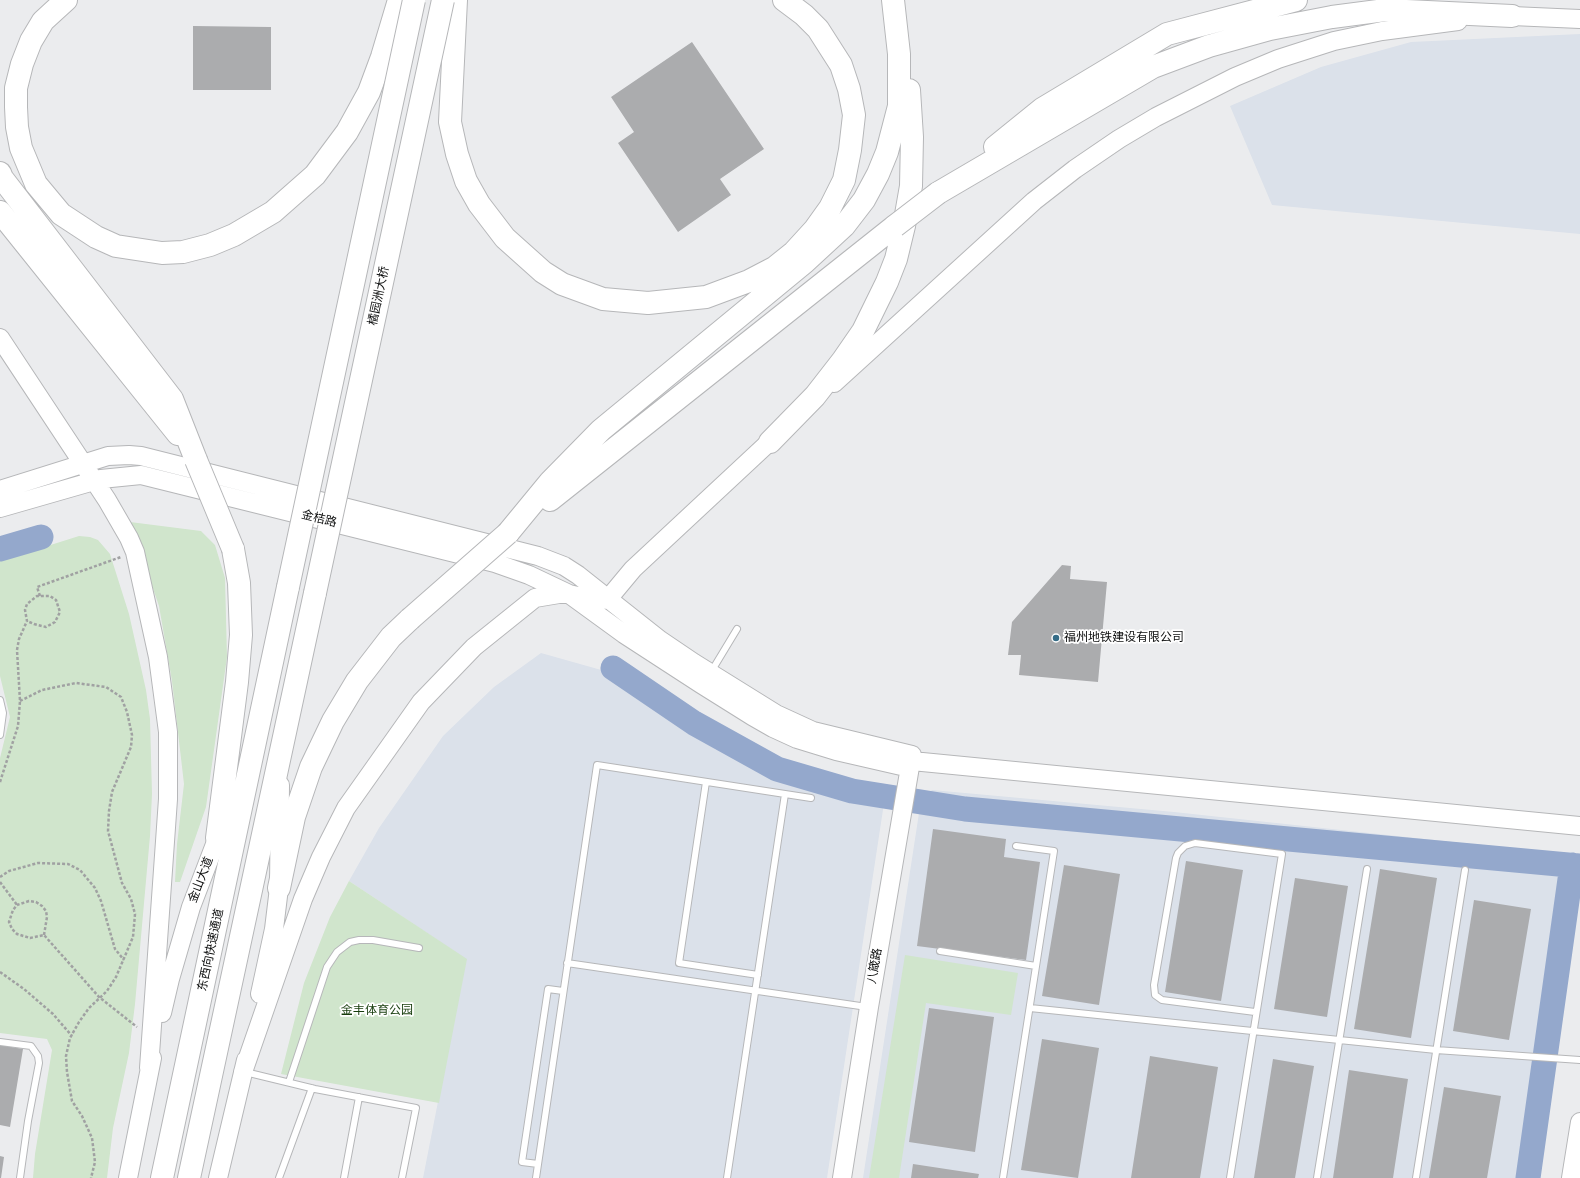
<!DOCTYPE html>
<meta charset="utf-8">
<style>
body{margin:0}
canvas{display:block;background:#ebecee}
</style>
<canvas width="1580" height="1178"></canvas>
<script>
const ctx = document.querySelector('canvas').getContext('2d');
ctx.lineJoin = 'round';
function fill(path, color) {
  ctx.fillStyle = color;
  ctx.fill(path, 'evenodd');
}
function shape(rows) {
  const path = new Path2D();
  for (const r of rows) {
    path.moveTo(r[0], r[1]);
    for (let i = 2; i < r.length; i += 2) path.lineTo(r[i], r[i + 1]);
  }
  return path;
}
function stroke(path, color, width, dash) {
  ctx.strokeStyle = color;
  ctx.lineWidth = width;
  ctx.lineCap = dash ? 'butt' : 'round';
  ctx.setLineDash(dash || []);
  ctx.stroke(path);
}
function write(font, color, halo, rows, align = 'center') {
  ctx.font = font + ' Helvetica,"Noto Sans SC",sans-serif';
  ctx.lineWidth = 3.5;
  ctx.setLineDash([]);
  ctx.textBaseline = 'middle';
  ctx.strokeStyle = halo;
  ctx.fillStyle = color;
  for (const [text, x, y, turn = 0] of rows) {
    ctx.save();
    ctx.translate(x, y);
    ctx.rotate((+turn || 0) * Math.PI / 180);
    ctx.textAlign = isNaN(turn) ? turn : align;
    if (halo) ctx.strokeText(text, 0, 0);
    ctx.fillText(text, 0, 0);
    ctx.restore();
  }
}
fill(shape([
 [1580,34,1580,234,1272,205,1230,106,1321,67,1411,42],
 [541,653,619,675,751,743,798,773,886,790,827,1178,423,1178,466,959,349,881,379,828,443,736,494,687],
 [932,790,1174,812,1555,853,1565,868,1524,1178,863,1178,921,800]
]), '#dbe1ea');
fill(shape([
 [130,522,201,531,215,545,225,578,227,657,206,807,180,882,175,882,177,844,184,784,172,681,159,606],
 [79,536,90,537,98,540,110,554,129,614,146,690,150,719,152,794,150,836,135,1004,129,1053,113,1128,107,1178,33,1178,35,1154,52,1050,47,1039,0,1033,0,758,10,717,0,676,0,561],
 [349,881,467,959,439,1103,281,1074,304,983,330,917],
 [905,955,1018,973,1011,1015,926,1003,899,1178,869,1178]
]), '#d0e5cc');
stroke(shape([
 [0,549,41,537],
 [613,668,694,723,777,769,852,791,965,809,1580,866],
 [1528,1178,1572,865]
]), '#94a8cc', 25);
fill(shape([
 [193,26,271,27,271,90,193,90],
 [692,42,764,149,720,179,731,195,678,232,618,143,634,132,611,97],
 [1062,565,1071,566,1070,579,1107,582,1098,682,1019,675,1021,655,1008,655,1012,622],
 [933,829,1006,839,1004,857,1040,862,1026,960,917,946],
 [1186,861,1243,870,1221,1001,1165,992],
 [1064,865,1120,874,1099,1005,1042,996],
 [1380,869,1437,878,1411,1038,1354,1029],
 [1295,878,1348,886,1327,1017,1274,1009],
 [1474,900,1531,909,1509,1040,1453,1031],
 [929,1008,994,1017,975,1152,909,1142],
 [1042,1039,1099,1048,1078,1178,1021,1170],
 [0,1045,23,1049,10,1127,0,1125],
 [1150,1056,1218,1067,1200,1178,1131,1178],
 [1273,1059,1314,1066,1295,1178,1254,1178],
 [1349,1070,1408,1079,1393,1178,1333,1178],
 [1444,1087,1501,1096,1487,1178,1429,1178],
 [0,1156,4,1157,1,1178,0,1178],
 [913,1164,979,1174,978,1178,911,1178]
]), '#abacae');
const lane = shape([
 [711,672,737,629],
 [0,700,3,713,0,735],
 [706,782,679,963,758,975],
 [940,951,1036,966],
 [567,963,867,1007],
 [1030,1008,1436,1050,1580,1060],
 [0,1042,31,1046,38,1056,39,1063,28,1121,20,1178],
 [245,1072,315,1089,416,1108,402,1178],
 [289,1082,327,967,337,952,350,942,359,940,373,940,419,948],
 [538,1164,522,1162,548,989,563,991],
 [279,1178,312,1088],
 [344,1178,359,1097],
 [536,1178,597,765,811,798],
 [727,1178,785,794],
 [1003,1178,1054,851,1016,846],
 [1230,1178,1282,854,1195,843,1185,846,1178,853,1176,858,1154,985,1155,995,1162,1000,1255,1012],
 [1317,1178,1367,869],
 [1416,1178,1465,870]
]);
const secondary = shape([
 [1499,17,1512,16,1580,19],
 [0,338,107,500,129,538,135,552,158,657,168,732,168,799,149,1068],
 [834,383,1034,201,1075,169,1119,139,1156,117,1235,77,1278,59,1334,41,1382,31,1458,21],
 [0,490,108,456,129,455,141,456,538,556,564,566,578,575,660,640,694,663,776,714,813,731,912,755,869,1007,842,1178],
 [0,508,101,479,141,475,495,563,529,575,569,594,624,634,701,684,752,716,773,728,797,739,836,751,910,768],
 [912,761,1580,826],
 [260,994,274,929,279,888,280,785],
 [162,1013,170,979,191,907,222,826],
 [243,1072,303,899,321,857,346,808,421,702,474,647,535,598,559,594,569,594,598,601,608,599,633,569,779,433],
 [128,1178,152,1058],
 [218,1178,246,1060],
 [1571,1178,1580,1122]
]);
const highway = shape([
 [66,0,43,21,31,41,22,64,16,88,16,107,17,127,21,148,36,184,61,214,96,237,116,246,162,253,183,252,210,245,234,235,273,212,315,175,347,132,369,92,382,57,399,0],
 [456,0,450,122,457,154,466,181,479,204,505,238,543,272,562,284,603,299,648,303,706,297,749,281,774,268,794,252,815,229,830,208,844,180,850,150,854,115,849,89,841,65,818,29,804,15,784,0],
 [995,147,1042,109,1167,34,1296,0],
 [0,173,2,178,172,399,196,460],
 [938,193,1153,67,1209,46,1270,29,1332,17,1385,10,1512,16],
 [0,212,178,434],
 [770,442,815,396,843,360,863,331,887,282,896,259,904,226,911,186,912,137,909,90],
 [550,500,895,226],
 [508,533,550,482,601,430,805,262,844,226,864,200,878,174,887,152,899,106,899,54,893,0],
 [217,838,237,682,241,635,239,583,233,549],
 [279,888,294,817,311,767,333,721,357,681,391,637,410,619],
 [162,1178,288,587],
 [189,1178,315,593]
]);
stroke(lane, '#b6b7b9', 8);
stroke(secondary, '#b6b7b9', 20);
stroke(highway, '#b6b7b9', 24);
stroke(shape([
 [40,596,37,587,121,557],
 [20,701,42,690,76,683,106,687,121,697,127,712,132,735,131,747,112,792,109,811,108,831,122,883,131,899,135,914,133,937,116,977,107,991,89,1008,79,1022,70,1038,66,1056,67,1072,72,1101,82,1116,92,1138,95,1162,91,1178],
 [0,782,18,726,20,701,17,650,19,639,27,621,25,610,27,604,37,596,50,596,56,600,60,612,55,622,46,627,34,624,27,621],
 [0,877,9,871,38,863,68,864,80,870,95,888,101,901,115,949,124,960],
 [0,882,17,905],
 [44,935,47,917,46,911,42,906,36,902,29,901,17,905,13,910,9,922,12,929,17,934,30,938,44,935,99,997,137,1027],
 [0,972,24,989,53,1014,72,1036]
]), '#a0a1a2', 2.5, [3, 2]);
stroke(lane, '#fff', 6);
stroke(secondary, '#fff', 18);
stroke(highway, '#fff', 22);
const highwayBridge = shape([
 [895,226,938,193],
 [196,460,233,549],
 [288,587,414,0],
 [315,593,443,0],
 [410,619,508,533]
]);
stroke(highwayBridge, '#b6b7b9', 24, []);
stroke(highwayBridge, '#fff', 22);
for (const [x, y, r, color] of [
 [1056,638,4,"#356c87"]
]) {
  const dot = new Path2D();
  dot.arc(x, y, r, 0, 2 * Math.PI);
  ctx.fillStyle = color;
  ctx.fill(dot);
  stroke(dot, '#fff', 1.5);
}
write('12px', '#0d0e0e', '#fff', [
 ["橘园洲大桥",379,296,-78],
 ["金桔路",319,519,14],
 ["金山大道",201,880,-69],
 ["东西向快速通道",211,950,-78],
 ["八箴路",875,966,-80]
]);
write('12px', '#0d0e0e', '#fff', [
 ["福州地铁建设有限公司",1064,638]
], 'left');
write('12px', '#163c0c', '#fff', [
 ["金丰体育公园",377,1011]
]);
</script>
